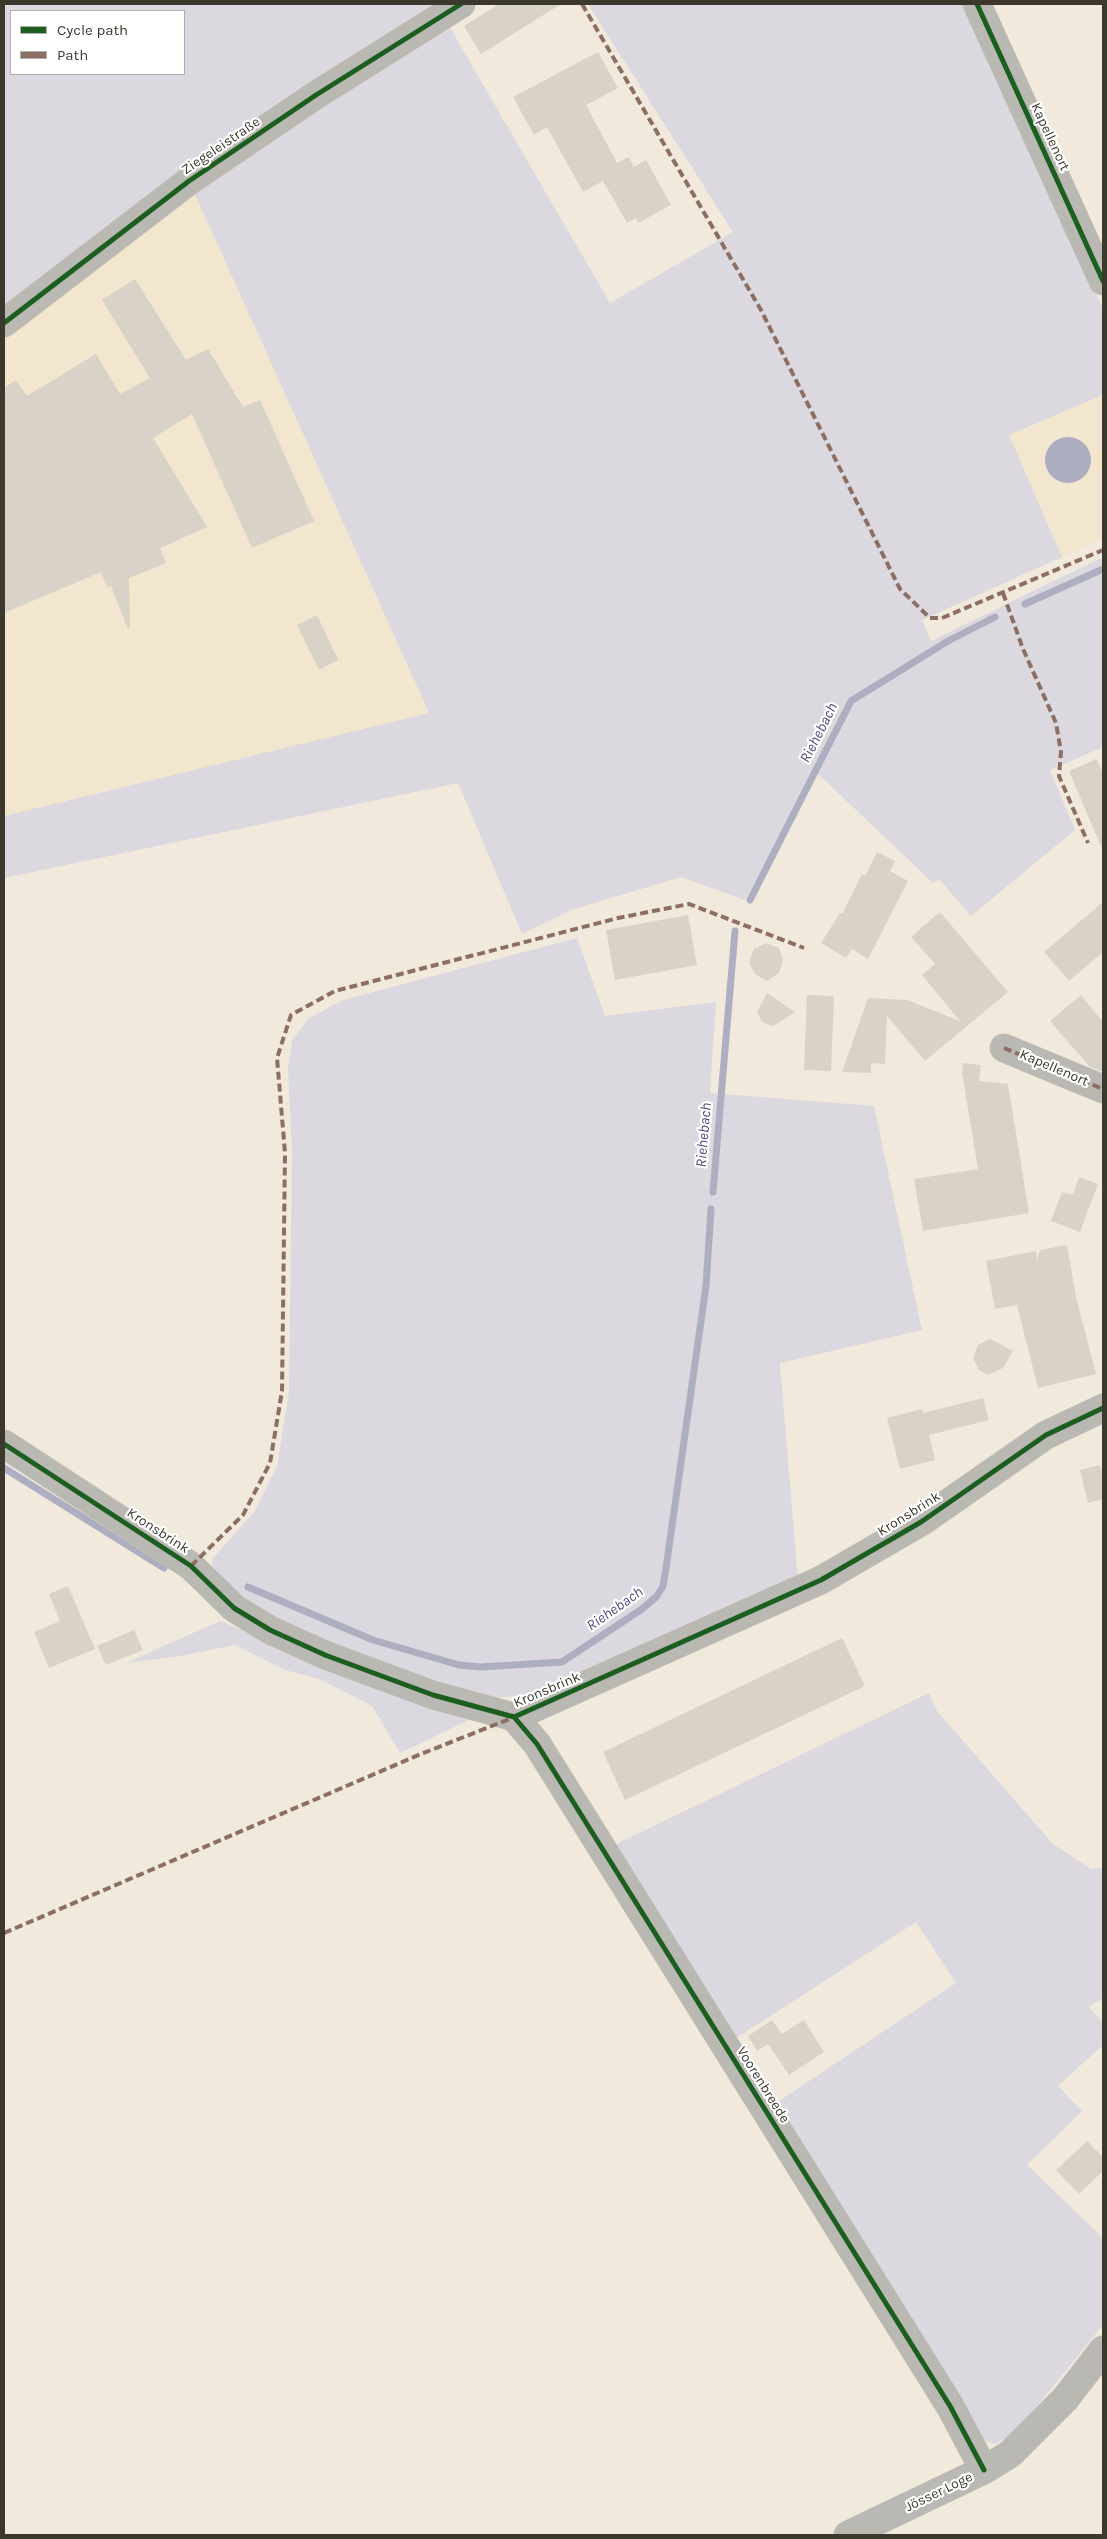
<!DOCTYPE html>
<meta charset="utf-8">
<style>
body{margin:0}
#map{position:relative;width:1107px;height:2539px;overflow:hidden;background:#f0e9dc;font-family:Karla,sans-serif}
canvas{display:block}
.frame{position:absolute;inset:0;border:5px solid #3d382e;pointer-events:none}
.legend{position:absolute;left:10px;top:10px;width:175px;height:65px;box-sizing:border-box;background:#fff;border:1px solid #b1afab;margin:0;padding:6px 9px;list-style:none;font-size:15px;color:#3d382e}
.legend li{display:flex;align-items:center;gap:10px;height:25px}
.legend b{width:25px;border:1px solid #b1afab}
</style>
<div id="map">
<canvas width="1107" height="2539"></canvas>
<div class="frame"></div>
<ul class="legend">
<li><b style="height:6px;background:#1b5e20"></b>Cycle path</li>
<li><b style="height:6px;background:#8d6e63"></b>Path</li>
</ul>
</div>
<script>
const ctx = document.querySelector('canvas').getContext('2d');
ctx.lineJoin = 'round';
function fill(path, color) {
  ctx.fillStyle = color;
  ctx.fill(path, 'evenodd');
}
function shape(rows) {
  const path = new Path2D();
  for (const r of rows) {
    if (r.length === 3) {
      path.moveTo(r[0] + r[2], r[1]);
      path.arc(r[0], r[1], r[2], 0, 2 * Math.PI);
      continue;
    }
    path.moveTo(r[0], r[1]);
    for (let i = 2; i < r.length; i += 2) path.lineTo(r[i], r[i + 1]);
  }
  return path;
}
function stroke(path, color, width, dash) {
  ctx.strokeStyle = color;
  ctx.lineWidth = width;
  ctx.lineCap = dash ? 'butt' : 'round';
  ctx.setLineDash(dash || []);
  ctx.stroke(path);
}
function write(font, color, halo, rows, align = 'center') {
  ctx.font = font + ' Karla,sans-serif';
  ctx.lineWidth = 4.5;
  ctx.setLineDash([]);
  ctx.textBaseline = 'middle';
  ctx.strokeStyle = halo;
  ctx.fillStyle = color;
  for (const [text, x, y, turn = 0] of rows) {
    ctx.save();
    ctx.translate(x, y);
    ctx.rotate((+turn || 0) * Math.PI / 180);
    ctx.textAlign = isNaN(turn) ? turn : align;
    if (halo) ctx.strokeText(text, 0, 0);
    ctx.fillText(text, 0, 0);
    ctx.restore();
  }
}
fill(shape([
 [189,181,429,714,4,816,4,323],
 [1103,395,1103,538,1062,557,1009,435]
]), '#f2e6cf');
fill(shape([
 [4,4,455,4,446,21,610,303,733,232,588,4,963,4,971,16,1103,309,1103,395,1009,435,1062,557,922,620,931,641,1103,557,1103,747,1050,770,1075,830,971,916,939,879,933,883,816,772,745,900,681,877,574,909,522,934,458,783,4,878,4,816,429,713,189,181,4,316],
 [11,11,184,11,184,74,11,74],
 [577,938,605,1016,716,1002,710,1093,874,1106,922,1330,780,1363,799,1591,543,1697,476,1697,300,1632,228,1587,211,1569,213,1558,254,1512,277,1466,289,1392,292,1151,288,1069,292,1040,309,1018,343,1000],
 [220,1621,471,1719,400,1753,372,1706,319,1679,285,1670,235,1645,180,1656,126,1663],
 [929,1693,937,1711,1053,1844,1091,1869,1103,1868,1103,1998,1089,2007,1103,2022,1103,2045,1058,2086,1082,2111,1027,2165,1103,2238,1103,2325,1015,2433,995,2444,982,2440,770,2107,956,1983,916,1922,730,2042,608,1848]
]), '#dbd8df');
fill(shape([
 [1068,460,23]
]), '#aeaec1');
stroke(shape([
 [1025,604,1103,569],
 [750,900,851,701,948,641,995,617],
 [713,1192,735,931],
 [4,1468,164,1568],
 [248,1587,373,1640,459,1665,480,1667,562,1662,642,1609,657,1596,663,1586,666,1568,706,1286,711,1209]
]), '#aeaec1', 7);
fill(shape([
 [499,4,561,4,481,54,464,26],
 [598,52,618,88,586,105,617,163,629,157,634,167,646,160,671,205,638,223,636,218,627,223,603,181,583,192,547,127,534,135,513,97],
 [135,279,186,360,208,349,243,407,260,400,314,521,252,548,192,414,153,438,207,527,160,548,166,563,129,578,130,628,128,629,111,586,107,587,101,572,4,613,4,388,16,380,27,396,96,354,120,394,150,378,102,300],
 [317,615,338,660,319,670,297,625],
 [1097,759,1103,774,1103,851,1069,771],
 [877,852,895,861,890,871,908,881,868,959,852,949,846,958,821,943,840,913,842,914,862,874,865,876],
 [1103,902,1103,952,1069,981,1044,952],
 [940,912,1008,992,925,1061,887,1016,885,1064,871,1063,871,1073,842,1072,868,998,907,1000,960,1021,922,975,935,964,911,937],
 [688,915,697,965,615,980,606,930],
 [766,943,779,948,783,960,779,973,767,981,755,974,749,962,754,949],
 [767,993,795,1012,777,1024,772,1026,762,1022,757,1012],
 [807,995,834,996,831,1071,804,1070],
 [1081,995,1103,1022,1103,1072,1089,1066,1050,1021],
 [963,1063,981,1065,979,1081,1008,1084,1029,1213,923,1231,914,1179,978,1169,962,1073],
 [1079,1177,1098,1184,1080,1232,1051,1221,1062,1192,1073,1195],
 [1067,1245,1076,1297,1096,1374,1038,1388,1017,1305,995,1309,986,1261,1036,1251,1037,1260,1040,1250],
 [990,1339,1013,1351,1003,1368,988,1375,979,1370,973,1358,978,1345],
 [983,1398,989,1420,929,1435,935,1460,900,1469,887,1418,922,1409,923,1413],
 [1100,1465,1103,1476,1103,1499,1088,1503,1080,1470],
 [68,1586,95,1649,49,1668,34,1632,60,1621,49,1594],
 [134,1630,143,1650,106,1665,97,1646],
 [842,1638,865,1686,625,1800,603,1752],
 [772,2020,782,2034,804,2020,824,2052,789,2075,768,2044,757,2051,748,2036],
 [1087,2141,1103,2157,1103,2171,1079,2194,1056,2170]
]), '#d8d2c8');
const minor = shape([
 [977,4,1103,281],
 [4,323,189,181,316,95,461,4],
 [1004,1048,1103,1089],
 [4,1444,191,1566,234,1608,270,1630,325,1655,433,1695,514,1717,821,1580,921,1522,1046,1435,1103,1408],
 [514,1717,537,1744,950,2406,984,2470],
 [848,2535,984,2470,1010,2454,1065,2399,1103,2350]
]);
stroke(minor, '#cbc5bb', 29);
stroke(minor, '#bab8b2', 28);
stroke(shape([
 [582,4,761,310,900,589,930,618,942,618,1103,550],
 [1003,593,1023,649,1056,723,1061,752,1059,776,1088,843],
 [1004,1048,1103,1089],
 [191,1566,243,1515,270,1463,282,1391,285,1153,277,1058,291,1015,335,991,618,918,689,904,804,948],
 [4,1933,421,1754,512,1718]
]), '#8d6e63', 4, [8, 4]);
stroke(shape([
 [977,4,1103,281],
 [4,323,189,181,316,95,461,4],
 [4,1444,191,1566,234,1608,270,1630,325,1655,433,1695,514,1717,821,1580,921,1522,1046,1435,1103,1408],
 [514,1717,537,1744,950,2406,984,2470]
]), '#1b5e20', 5);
write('14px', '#3d382e', '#fff', [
 ["Kapellenort",1050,137,65],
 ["Ziegeleistraße",221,146,-34],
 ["Kapellenort",1054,1068,23],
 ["Kronsbrink",909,1514,-32],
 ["Kronsbrink",158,1531,33],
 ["Kronsbrink",547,1690,-23],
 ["Voorenbreede",763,2085,58],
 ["Jösser Loge",939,2492,-26]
]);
write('italic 15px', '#505081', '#fff', [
 ["Riehebach",819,733,-63],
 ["Riehebach",704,1135,-85],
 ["Riehebach",615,1609,-35]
]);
</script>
